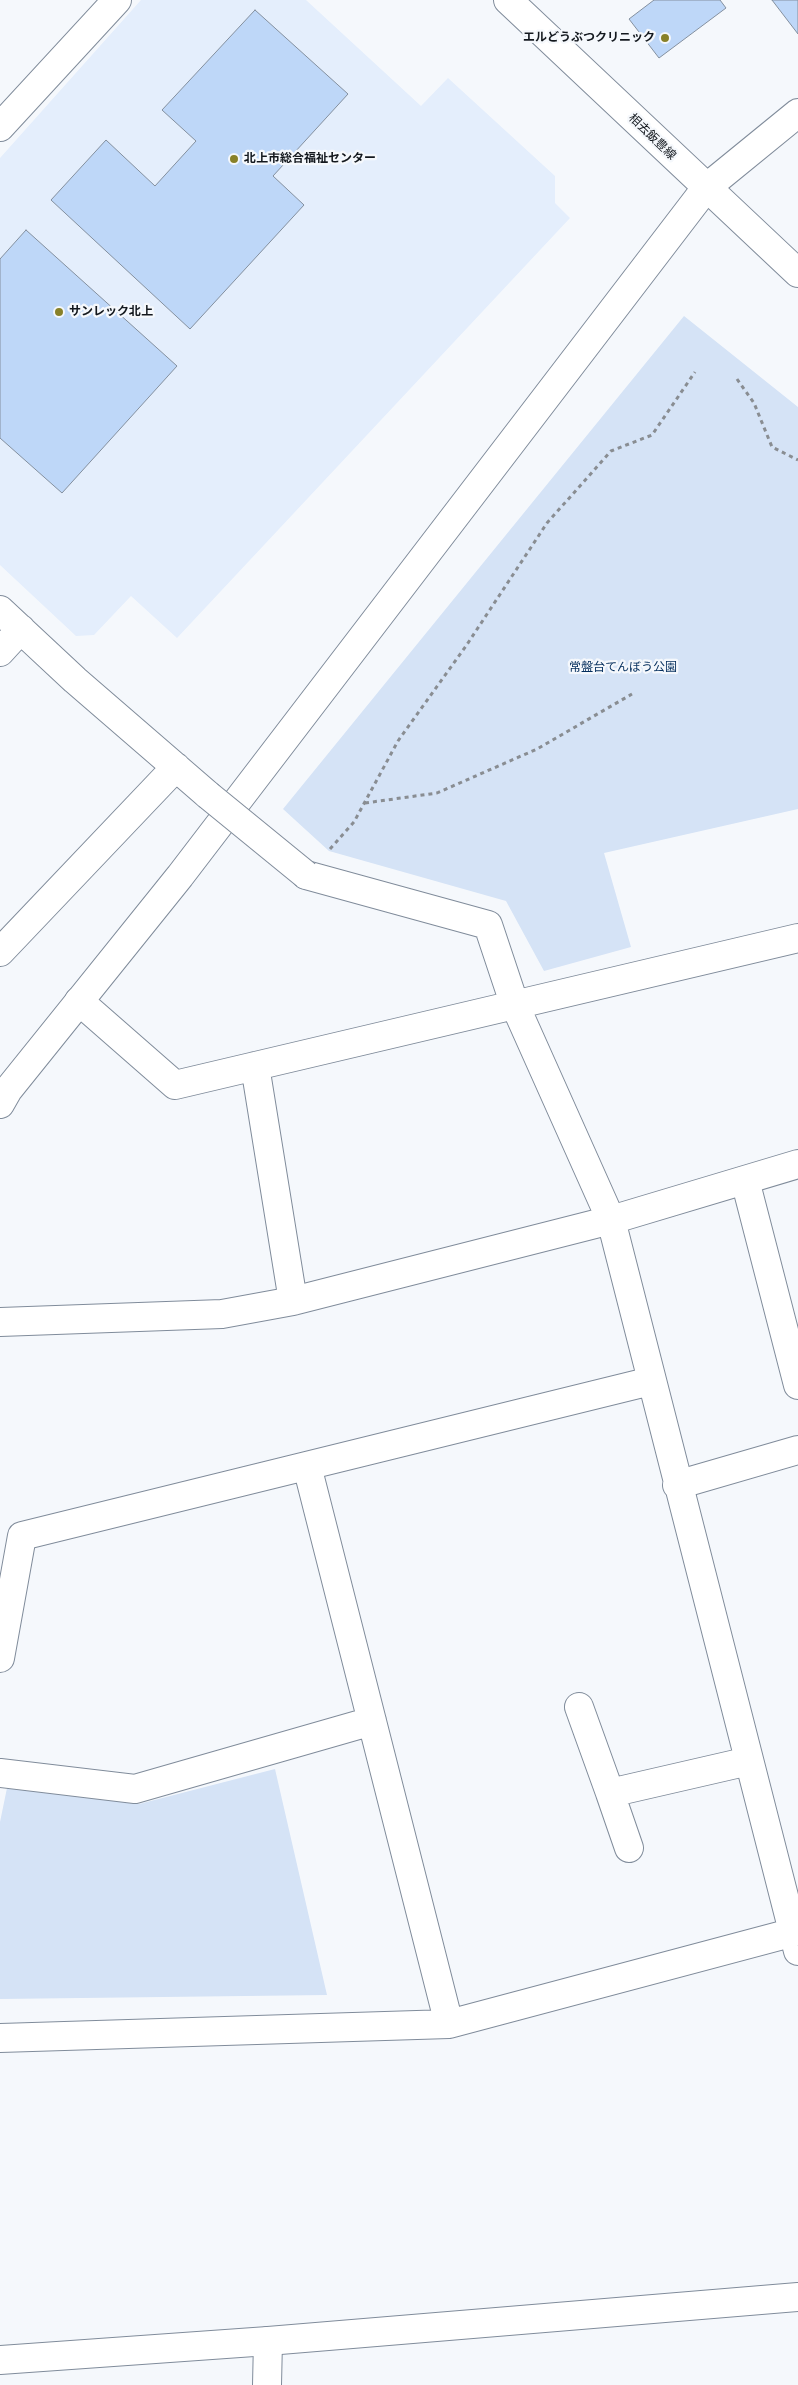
<!DOCTYPE html>
<meta charset="utf-8">
<style>
body{margin:0}
canvas{display:block;background:#f5f8fc}
</style>
<canvas width="798" height="2385"></canvas>
<script>
const ctx = document.querySelector('canvas').getContext('2d');
ctx.lineJoin = 'round';
function fill(path, color) {
  ctx.fillStyle = color;
  ctx.fill(path, 'evenodd');
}
function shape(rows) {
  const path = new Path2D();
  for (const r of rows) {
    path.moveTo(r[0], r[1]);
    for (let i = 2; i < r.length; i += 2) path.lineTo(r[i], r[i + 1]);
  }
  return path;
}
function stroke(path, color, width, dash) {
  ctx.strokeStyle = color;
  ctx.lineWidth = width;
  ctx.lineCap = dash ? 'butt' : 'round';
  ctx.setLineDash(dash || []);
  ctx.stroke(path);
}
function write(font, color, halo, rows, align = 'center') {
  ctx.font = font + ' "Fira Sans","Noto Sans JP",sans-serif';
  ctx.lineWidth = 4.5;
  ctx.setLineDash([]);
  ctx.textBaseline = 'middle';
  ctx.strokeStyle = halo;
  ctx.fillStyle = color;
  for (const [text, x, y, turn = 0] of rows) {
    ctx.save();
    ctx.translate(x, y);
    ctx.rotate((+turn || 0) * Math.PI / 180);
    ctx.textAlign = isNaN(turn) ? turn : align;
    if (halo) ctx.strokeText(text, 0, 0);
    ctx.fillText(text, 0, 0);
    ctx.restore();
  }
}
fill(shape([
 [141,0,306,0,421,106,448,78,555,176,555,203,570,218,177,638,131,596,94,635,76,636,0,565,0,158]
]), '#e4eefc');
fill(shape([
 [684,316,798,407,798,809,604,853,631,947,544,971,506,901,329,851,283,809],
 [275,1769,327,1995,0,1999,0,1822,7,1788,139,1804]
]), '#d5e3f6');
const building = shape([
 [654,0,720,0,726,8,659,58,629,19,654,0],
 [772,0,798,0,798,34,772,0],
 [255,10,348,94,273,176,304,205,190,329,51,200,106,140,155,186,196,141,162,110,255,10],
 [26,230,177,366,62,493,0,438,0,259,26,230]
]);
fill(building, '#bed7f8');
stroke(building, '#84909f', 1);
const minor = shape([
 [0,127,117,0],
 [0,610,75,680,208,795],
 [0,652,21,629],
 [306,875,488,925,514,1003,611,1220,798,1951],
 [0,952,176,767],
 [79,1001,175,1085,798,938],
 [255,1066,293,1301],
 [745,1180,798,1385],
 [0,1322,222,1314,293,1301,611,1220,798,1164],
 [307,1466,449,2024],
 [677,1485,798,1450],
 [0,1658,22,1536,651,1381],
 [579,1707,610,1793,749,1761],
 [0,1773,135,1789,372,1721],
 [610,1793,629,1848],
 [0,2038,449,2024,798,1931],
 [267,2385,268,2341]
]);
const tertiary = shape([
 [0,1104,8,1090,180,876,706,188,798,113],
 [0,2360,268,2341,798,2297]
]);
const secondary = shape([
 [508,0,798,273]
]);
stroke(minor, '#808c9b', 30);
stroke(tertiary, '#808c9b', 30);
stroke(secondary, '#808c9b', 30);
stroke(shape([
 [737,379,754,403,772,447,798,460],
 [365,803,437,793,537,749,632,694],
 [330,849,354,822,398,741,466,646,547,523,611,451,652,435,695,372]
]), '#898d92', 3, [4, 4]);
stroke(minor, '#fff', 28);
stroke(tertiary, '#fff', 28);
stroke(secondary, '#fff', 28);
const minorBridge = shape([
 [208,795,306,875]
]);
stroke(minorBridge, '#808c9b', 30, []);
stroke(minorBridge, '#fff', 28);
for (const [x, y, r, color] of [
 [665,38,5,"#888129"],
 [234,159,5,"#888129"],
 [59,312,5,"#888129"]
]) {
  const dot = new Path2D();
  dot.arc(x, y, r, 0, 2 * Math.PI);
  ctx.fillStyle = color;
  ctx.fill(dot);
  stroke(dot, '#f5f8fc', 2);
}
write('bold 12px', '#13181e', '#f5f8fc', [
 ["エルどうぶつクリニック",655,38,"right"],
 ["北上市総合福祉センター",244,159],
 ["サンレック北上",69,312]
], 'left');
write('12px', '#13181e', '#f5f8fc', [
 ["相去飯豊線",652,137,44]
]);
write('12px', '#032d5c', '#f5f8fc', [
 ["常盤台てんぼう公園",623,668]
]);
</script>
